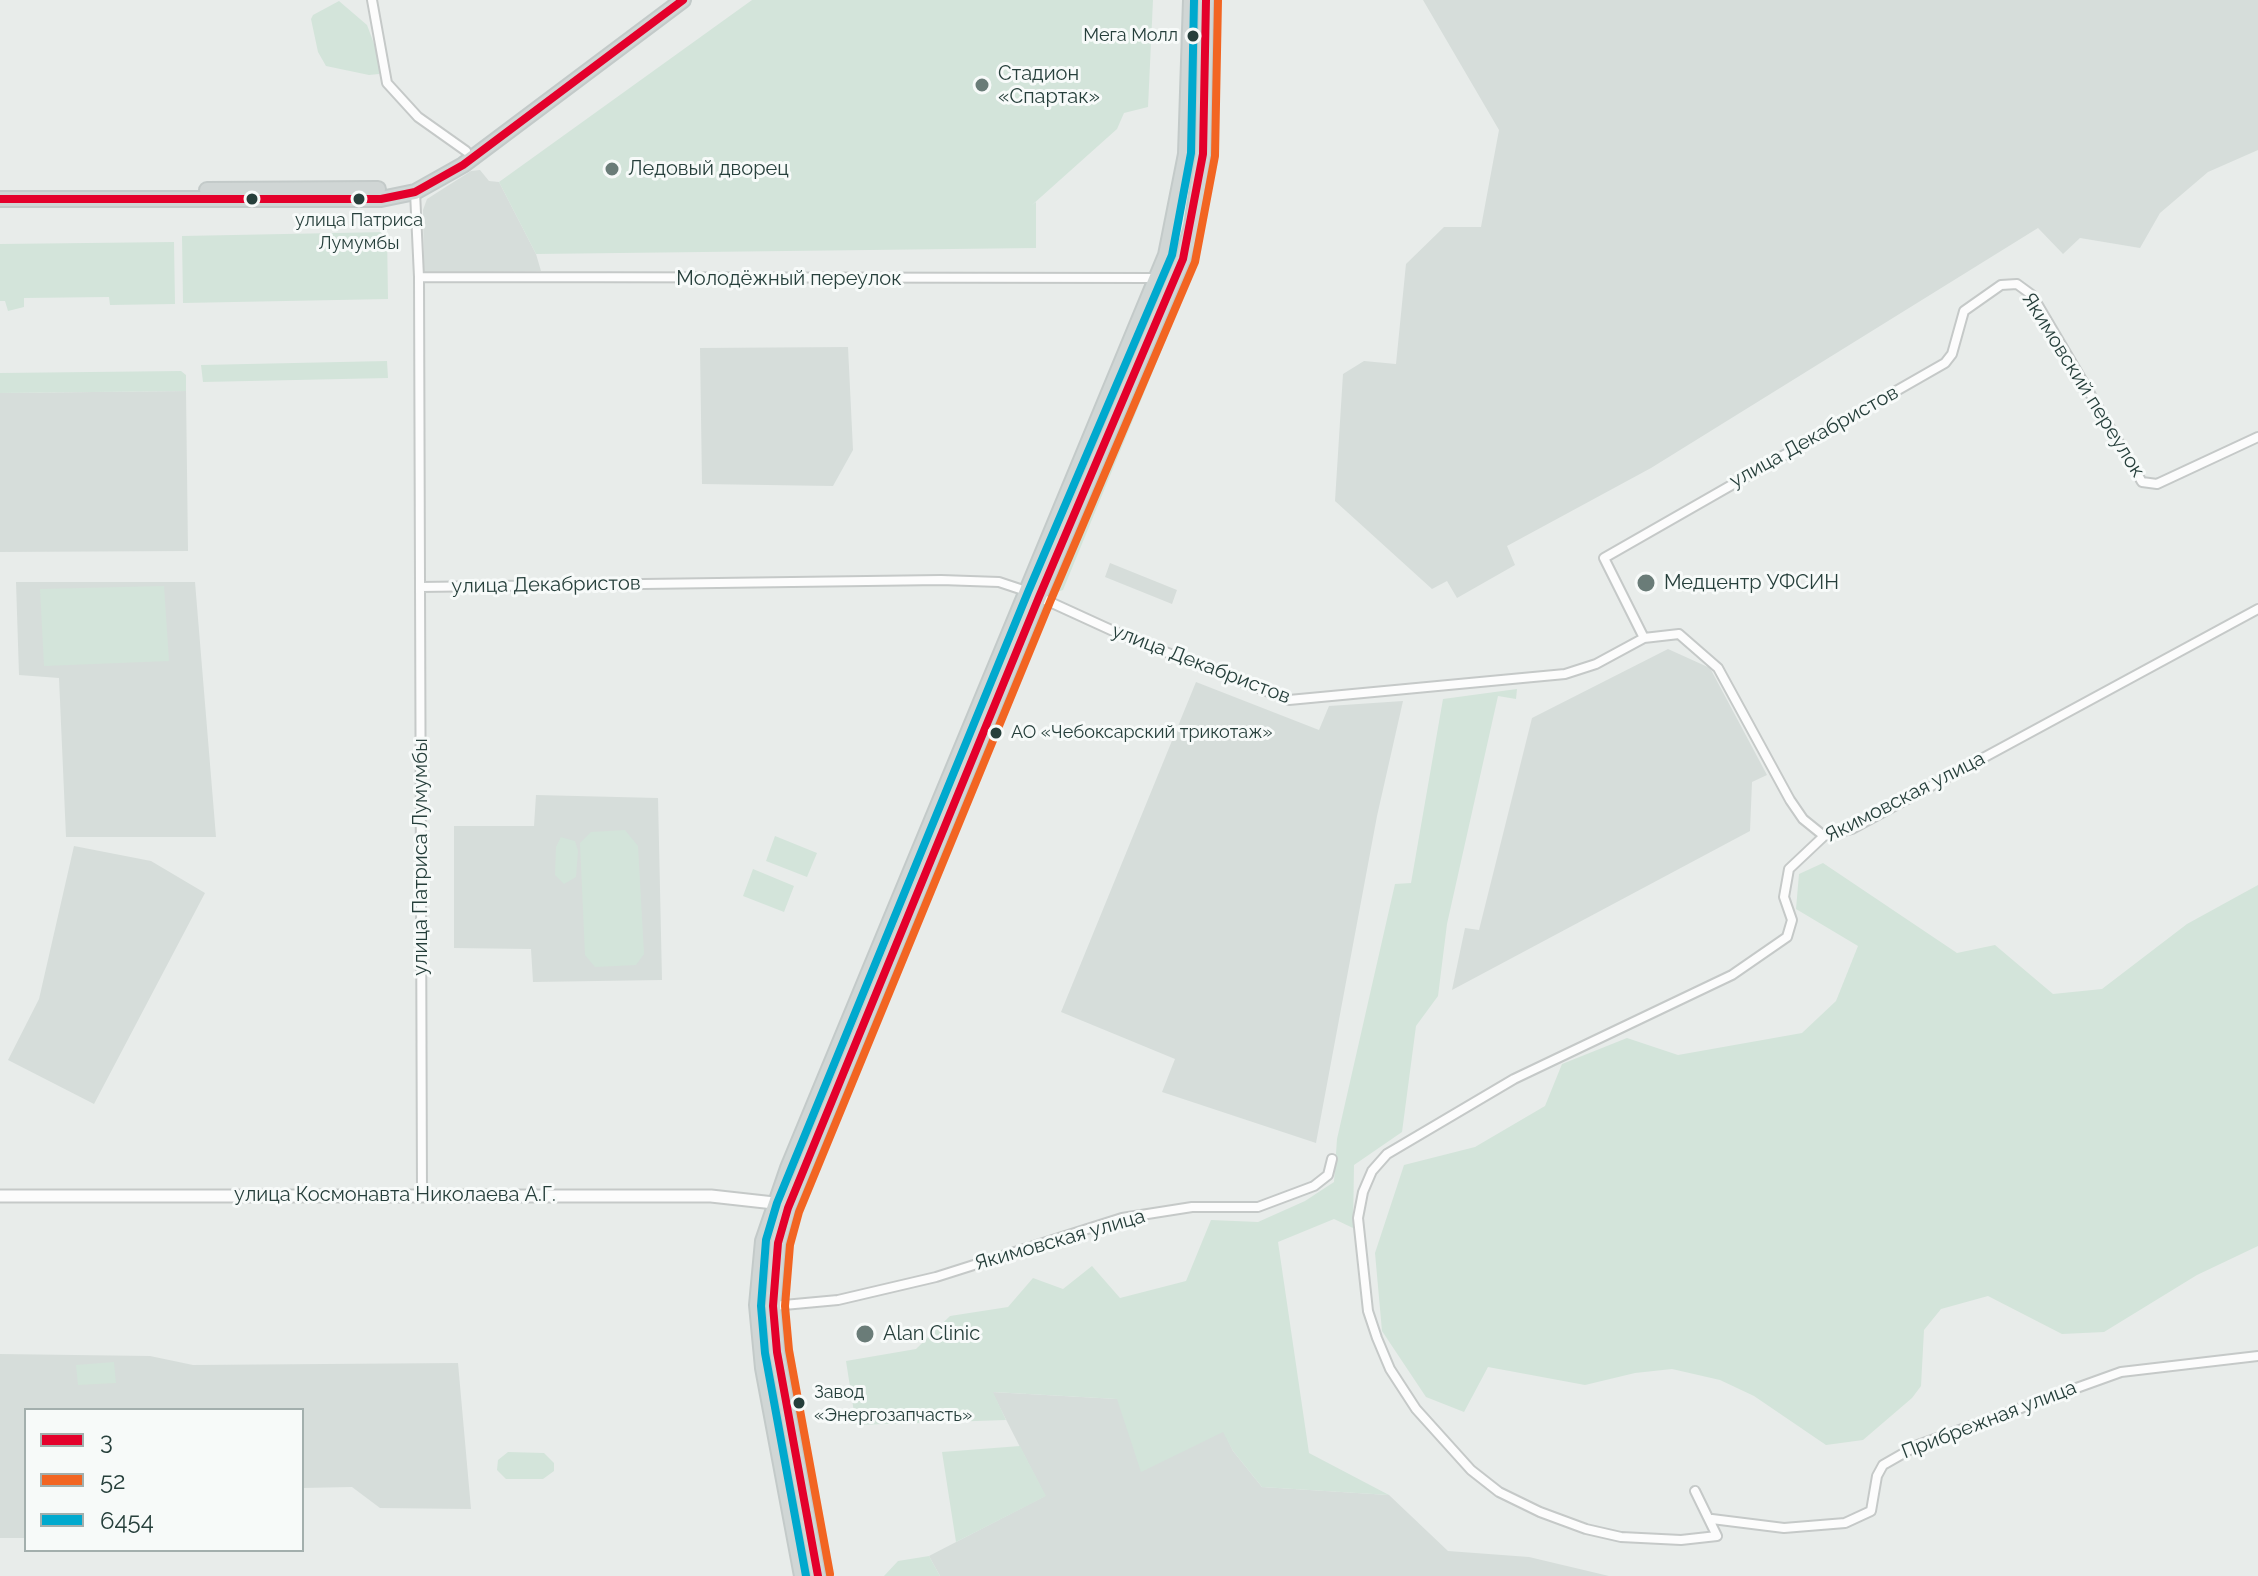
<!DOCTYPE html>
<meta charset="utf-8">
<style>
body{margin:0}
#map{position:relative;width:2258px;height:1576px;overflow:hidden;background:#e8ecea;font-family:Raleway,sans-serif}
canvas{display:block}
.legend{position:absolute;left:24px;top:1408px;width:280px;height:144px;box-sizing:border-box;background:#f7faf9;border:2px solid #a3afad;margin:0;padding:10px 14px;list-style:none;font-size:24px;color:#263f3b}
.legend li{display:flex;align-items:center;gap:16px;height:40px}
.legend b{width:40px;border:2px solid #a3afad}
</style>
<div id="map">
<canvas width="2258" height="1576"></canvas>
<ul class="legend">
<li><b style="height:10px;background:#e4002b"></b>3</li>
<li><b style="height:10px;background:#f26522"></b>52</li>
<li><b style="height:10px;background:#00a9ce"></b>6454</li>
</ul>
</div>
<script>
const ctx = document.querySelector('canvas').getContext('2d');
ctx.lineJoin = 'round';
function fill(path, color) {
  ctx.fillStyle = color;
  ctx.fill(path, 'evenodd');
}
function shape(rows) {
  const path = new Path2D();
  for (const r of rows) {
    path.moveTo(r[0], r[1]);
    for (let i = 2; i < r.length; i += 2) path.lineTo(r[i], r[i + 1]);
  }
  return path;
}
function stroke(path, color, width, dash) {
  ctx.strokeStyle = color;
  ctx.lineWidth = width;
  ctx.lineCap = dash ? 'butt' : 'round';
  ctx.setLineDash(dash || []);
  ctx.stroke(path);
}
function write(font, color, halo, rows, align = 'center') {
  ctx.font = font + ' Raleway,sans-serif';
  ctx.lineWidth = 6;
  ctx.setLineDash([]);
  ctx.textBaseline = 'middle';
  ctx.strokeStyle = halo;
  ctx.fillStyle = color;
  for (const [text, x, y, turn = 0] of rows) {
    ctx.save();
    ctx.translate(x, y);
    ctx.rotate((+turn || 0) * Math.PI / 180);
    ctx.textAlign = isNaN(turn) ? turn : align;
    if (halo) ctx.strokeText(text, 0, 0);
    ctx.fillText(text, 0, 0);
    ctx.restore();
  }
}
fill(shape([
 [1423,0,2258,0,2258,150,2208,172,2160,213,2140,248,2080,238,2063,254,2038,228,1651,468,1507,546,1515,565,1457,598,1447,581,1432,589,1335,501,1343,374,1364,361,1396,364,1406,264,1444,227,1481,227,1499,130],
 [480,170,489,181,499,182,536,254,541,271,424,273,423,210,427,199,471,171],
 [848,347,853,450,833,486,702,484,700,348],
 [186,391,188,551,0,552,0,393],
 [1110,563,1177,590,1172,604,1105,577],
 [16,582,195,582,216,837,66,837,59,678,19,675],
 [1668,649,1710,668,1767,775,1752,782,1750,831,1452,990,1465,928,1479,930,1532,718],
 [1196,682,1319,730,1329,706,1403,701,1377,816,1316,1143,1162,1092,1175,1059,1061,1012],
 [536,795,658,798,662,980,533,982,531,949,454,948,454,826,534,826],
 [74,846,151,861,205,893,94,1104,8,1060,39,999],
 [0,1354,150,1356,193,1365,458,1363,471,1509,380,1508,352,1487,302,1488,302,1410,26,1410,26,1538,0,1538],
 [992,1392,1118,1399,1224,1432,1233,1451,1262,1487,1389,1495,1448,1551,1529,1557,1609,1576,940,1576,929,1556,1045,1496]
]), '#d6ddda');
fill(shape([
 [752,0,1153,0,1148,107,1124,113,1117,129,1032,205,1036,202,1036,248,536,254,499,182],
 [339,1,367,25,382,65,379,74,369,75,326,66,318,52,311,19,313,15],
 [387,232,388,299,183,303,182,236],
 [174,242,175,304,110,305,109,297,24,298,24,307,8,311,5,301,0,301,0,244],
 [1171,316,1174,320,1063,590,1057,592,1054,586,1163,321],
 [387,361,388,378,203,382,201,365],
 [181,371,186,375,186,391,0,393,0,373],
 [164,586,169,661,44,666,40,589],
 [1517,689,1516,699,1498,696,1447,924,1438,996,1416,1026,1402,1132,1354,1165,1353,1228,1334,1219,1278,1242,1309,1453,1389,1495,1262,1487,1233,1451,1223,1432,1141,1472,1117,1399,993,1392,1006,1420,856,1425,846,1361,916,1349,950,1316,1008,1307,1033,1278,1063,1289,1092,1266,1120,1298,1186,1281,1211,1220,1258,1222,1305,1201,1334,1182,1337,1139,1395,884,1411,883,1443,699],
 [625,830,638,846,644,954,636,965,595,967,585,955,580,843,591,832],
 [775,836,817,853,807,877,766,861],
 [561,837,575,841,578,851,576,877,564,884,555,875,556,847],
 [1823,863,1957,953,1995,945,2053,994,2102,989,2187,924,2258,885,2258,1246,2197,1275,2104,1332,2062,1334,1988,1296,1941,1309,1924,1330,1921,1386,1912,1398,1863,1440,1826,1445,1754,1396,1720,1380,1672,1369,1635,1373,1585,1385,1488,1367,1464,1412,1426,1397,1382,1331,1375,1253,1404,1165,1475,1147,1545,1106,1562,1064,1627,1038,1678,1055,1802,1033,1836,1001,1858,946,1796,909,1799,874],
 [753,869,794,886,784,912,743,896],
 [114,1362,116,1383,78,1385,76,1365],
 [1020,1446,1046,1496,956,1542,942,1452],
 [508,1452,544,1453,554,1463,554,1471,543,1479,506,1479,497,1470,498,1460],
 [929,1556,940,1576,884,1576,898,1561]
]), '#d3e4da');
const minor = shape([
 [372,0,387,83,418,117,466,151],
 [415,192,419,277,422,1195],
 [419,277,1158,278],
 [420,587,941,580,999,582,1026,591],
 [1039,597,1122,635,1289,700,1565,674,1596,664,1644,638,1679,634,1718,668,1790,800,1803,819,1824,836],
 [1644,638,1604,558,1945,363,1952,354,1964,311,2001,285,2017,284,2032,295,2142,482,2157,484,2258,437],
 [773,1306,838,1300,936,1277,1122,1218,1192,1207,1258,1207,1314,1186,1328,1175,1332,1159],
 [1695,1491,1717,1536,1681,1540,1621,1537,1586,1529,1540,1512,1499,1492,1471,1470,1416,1409,1390,1369,1377,1338,1368,1311,1358,1218,1363,1192,1372,1171,1387,1154,1514,1079,1732,975,1787,937,1792,920,1784,897,1789,869,1824,836,1852,829,2258,609],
 [1712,1519,1784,1528,1845,1523,1871,1511,1877,1476,1883,1465,1918,1445,2121,1372,2258,1356]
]);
const tertiary = shape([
 [0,1196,711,1196,774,1203]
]);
const primary = shape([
 [207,190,378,189],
 [0,199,381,199,415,192,463,165,683,0],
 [802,1576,763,1368,757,1305,763,1241,788,1168,1166,255,1186,154,1191,0],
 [818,1576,777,1352,773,1306,778,1243,788,1208,1039,597,1183,259,1192,226,1203,154,1206,0]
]);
stroke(minor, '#c5c9c8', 12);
stroke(tertiary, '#c5c9c8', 15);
stroke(primary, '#c3cac9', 18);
stroke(minor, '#fcfcfc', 8);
stroke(tertiary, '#fcfcfc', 11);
stroke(primary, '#d0d6d5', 14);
stroke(shape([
 [0,199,381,199,415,192,463,165,683,0],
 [818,1576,777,1352,773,1306,778,1243,788,1208,1039,597,1183,259,1203,154,1206,0]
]), '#e4002b', 8);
stroke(shape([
 [830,1574,789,1350,785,1306,790,1245,799,1212,1050,602,1195,262,1215,156,1218,0]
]), '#f26522', 8);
stroke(shape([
 [806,1576,765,1353,761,1306,766,1240,777,1203,1028,592,1172,255,1191,153,1194,0]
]), '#00a9ce', 8);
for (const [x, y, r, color] of [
 [1193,36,7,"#263f3b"],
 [982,85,8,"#6a7c78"],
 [612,169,8,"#6a7c78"],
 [252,199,7,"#263f3b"],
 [359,199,7,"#263f3b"],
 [1646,583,10,"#6a7c78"],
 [996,733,7,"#263f3b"],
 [865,1334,10,"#6a7c78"],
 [799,1403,7,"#263f3b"]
]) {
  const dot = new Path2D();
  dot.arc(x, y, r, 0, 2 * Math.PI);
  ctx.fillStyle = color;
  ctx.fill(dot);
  stroke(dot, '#f7faf9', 3);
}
write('18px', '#263f3b', '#f7faf9', [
 ["Мега Молл",1178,36,"right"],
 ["улица Патриса",359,221,"center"],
 ["Лумумбы",359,244,"center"],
 ["АО «Чебоксарский трикотаж»",1011,733],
 ["Завод",814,1393],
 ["«Энергозапчасть»",814,1416]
], 'left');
write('20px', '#263f3b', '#f7faf9', [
 ["Стадион",998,74],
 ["«Спартак»",998,97],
 ["Ледовый дворец",628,169],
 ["Медцентр УФСИН",1664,583],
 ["Alan Clinic",883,1334]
], 'left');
write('20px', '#263f3b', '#f7faf9', [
 ["Молодёжный переулок",789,279],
 ["Якимовский переулок",2083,385,58],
 ["улица Декабристов",1814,437,-29],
 ["улица Декабристов",546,585,-1],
 ["улица Декабристов",1201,664,21],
 ["Якимовская улица",1905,797,-27],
 ["улица Патриса Лумумбы",421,857,-90],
 ["улица Космонавта Николаева А.Г.",395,1195],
 ["Якимовская улица",1060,1240,-16],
 ["Прибрежная улица",1989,1420,-21]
]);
</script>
